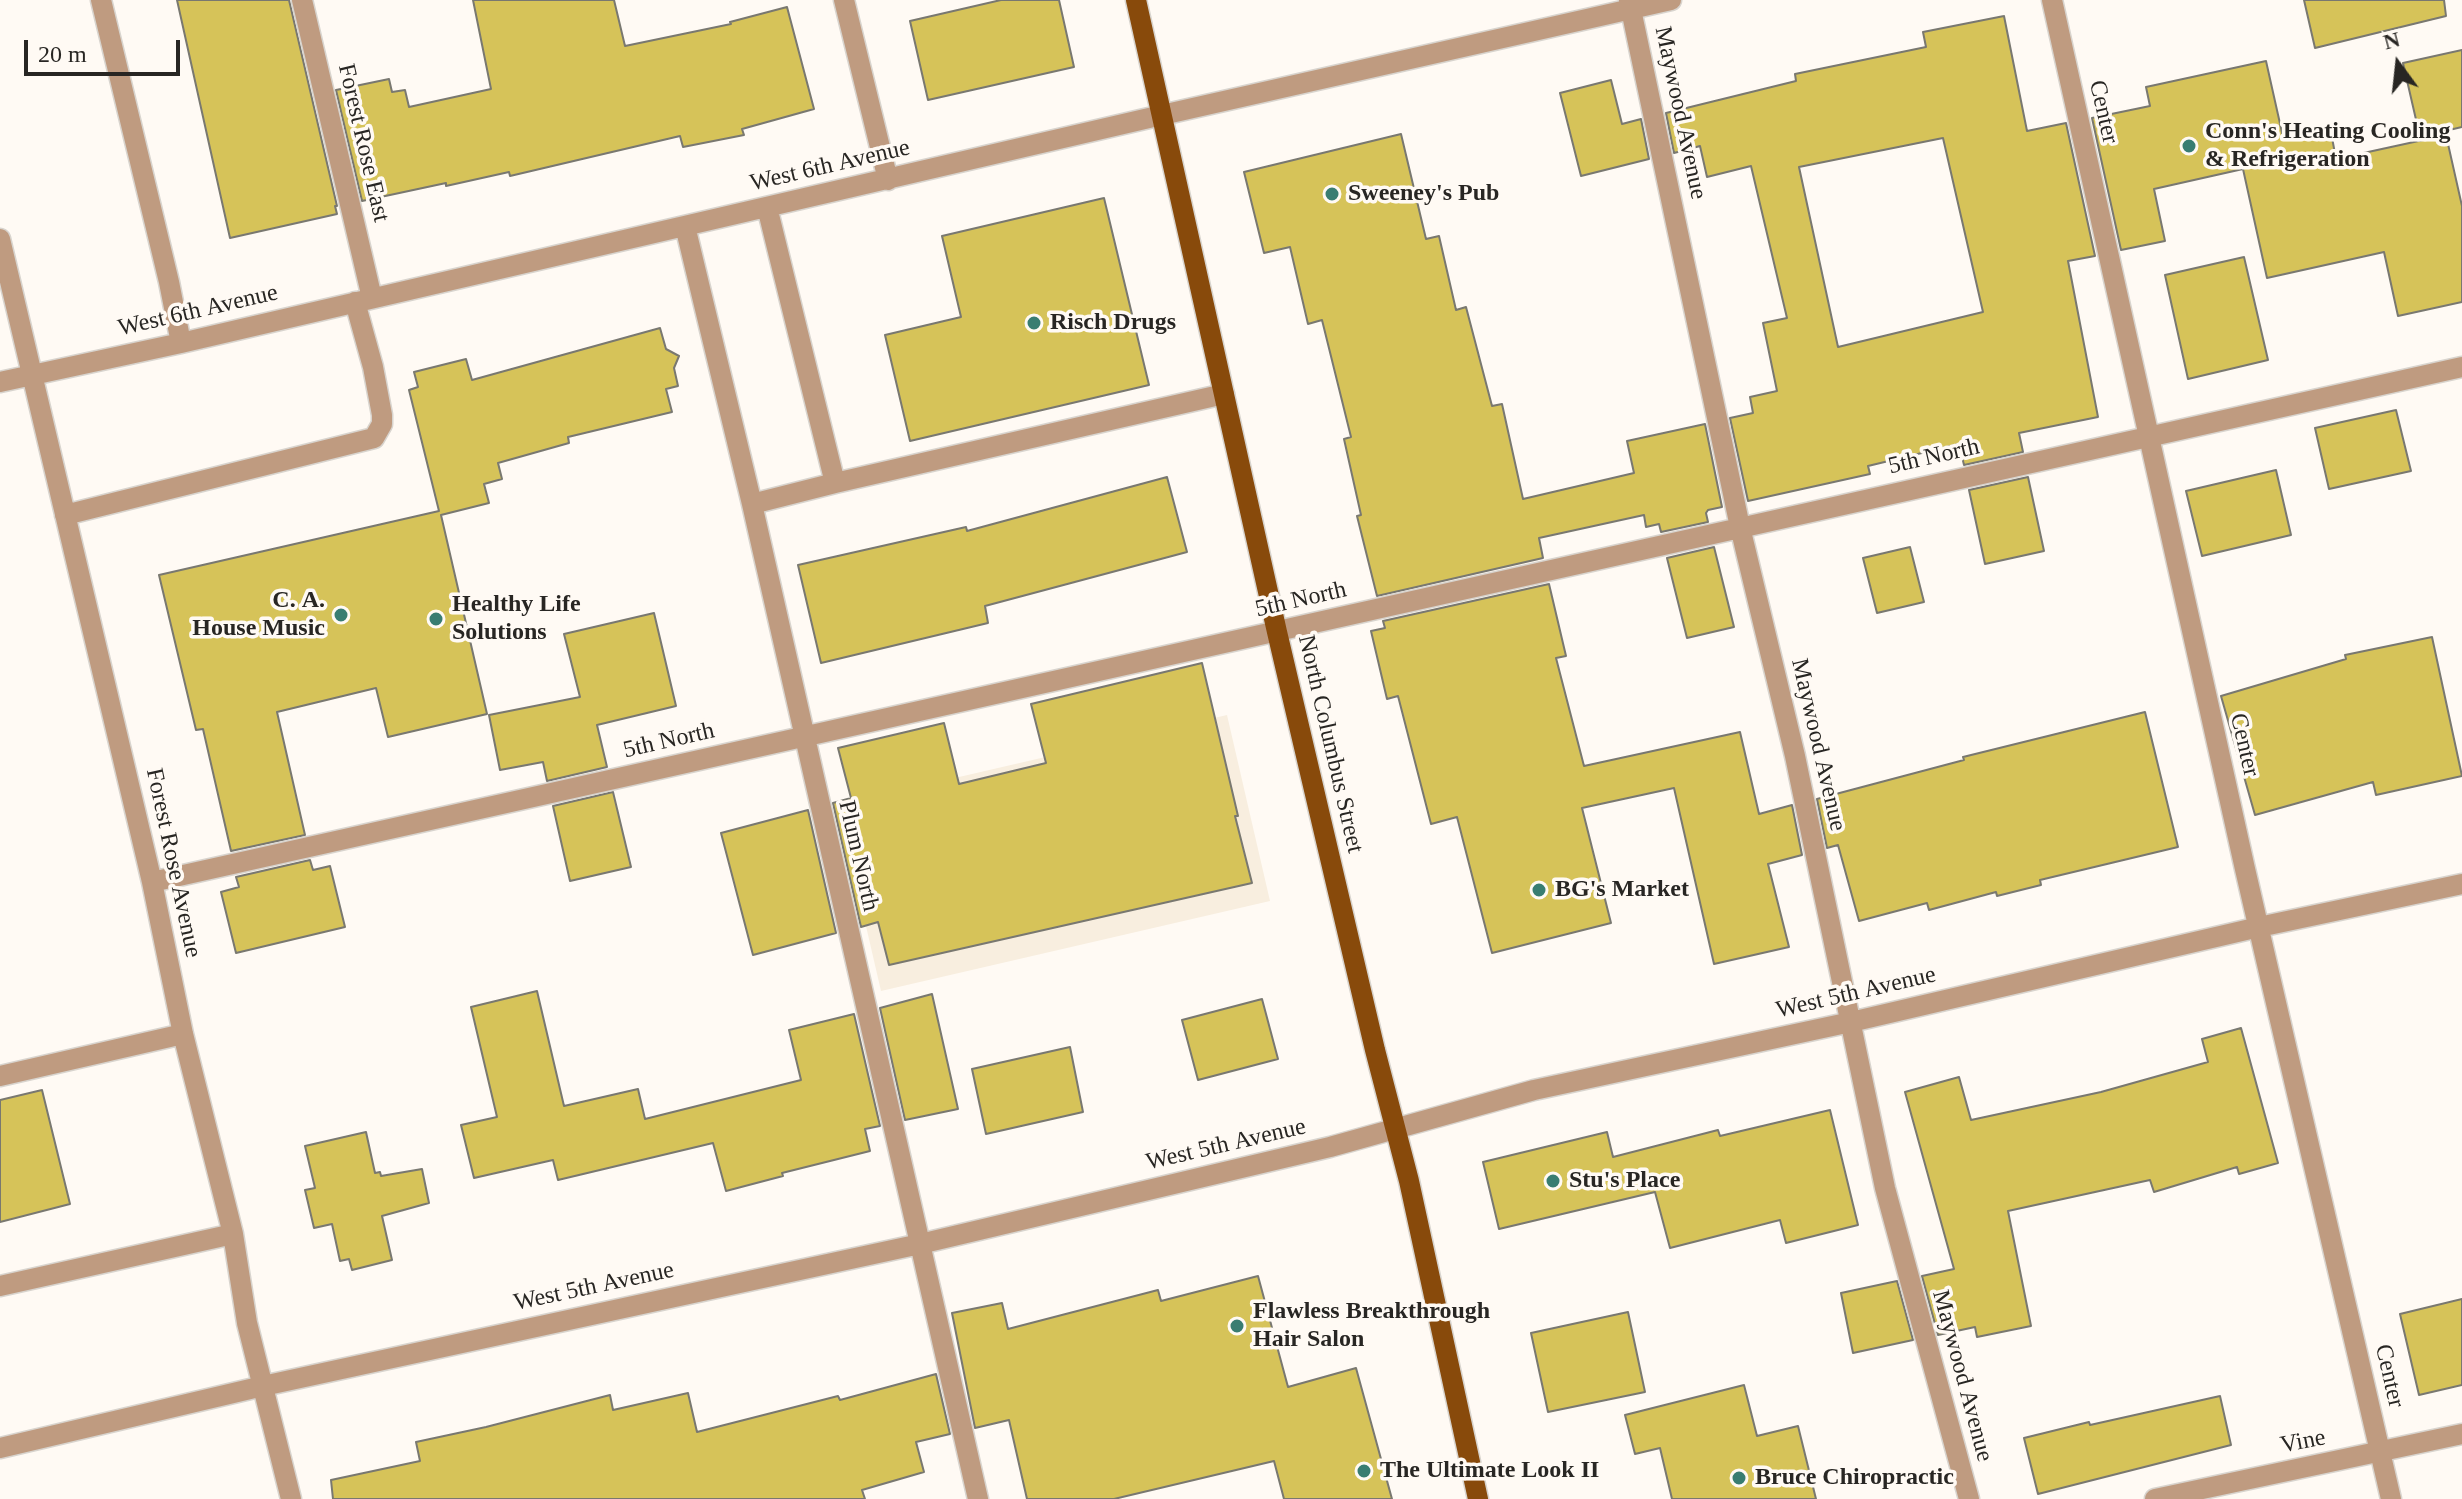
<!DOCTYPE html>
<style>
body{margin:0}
#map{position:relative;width:2462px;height:1499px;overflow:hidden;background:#fffaf4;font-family:Georgia,serif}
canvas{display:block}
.north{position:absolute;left:2358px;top:24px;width:80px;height:80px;-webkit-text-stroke:6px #fffaf4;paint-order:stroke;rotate:345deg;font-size:22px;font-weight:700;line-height:32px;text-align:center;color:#282623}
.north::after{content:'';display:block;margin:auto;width:28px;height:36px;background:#282623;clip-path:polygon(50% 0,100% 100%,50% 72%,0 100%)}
.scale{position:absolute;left:24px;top:40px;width:156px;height:36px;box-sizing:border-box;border:4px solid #282623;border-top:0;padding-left:10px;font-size:24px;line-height:28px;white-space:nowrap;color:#282623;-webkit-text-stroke:6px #fffaf4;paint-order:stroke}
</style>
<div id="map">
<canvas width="2462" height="1499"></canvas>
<div class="north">N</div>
<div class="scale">20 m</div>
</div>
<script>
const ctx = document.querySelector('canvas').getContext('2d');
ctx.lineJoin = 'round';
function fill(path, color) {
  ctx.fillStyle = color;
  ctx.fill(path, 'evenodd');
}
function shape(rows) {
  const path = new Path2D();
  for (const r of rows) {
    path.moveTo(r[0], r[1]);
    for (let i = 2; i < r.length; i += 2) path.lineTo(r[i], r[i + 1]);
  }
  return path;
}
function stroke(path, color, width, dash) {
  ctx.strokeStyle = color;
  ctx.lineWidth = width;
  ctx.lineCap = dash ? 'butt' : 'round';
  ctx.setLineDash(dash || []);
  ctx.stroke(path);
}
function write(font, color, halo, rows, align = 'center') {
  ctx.font = font + ' Georgia,serif';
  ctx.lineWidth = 7;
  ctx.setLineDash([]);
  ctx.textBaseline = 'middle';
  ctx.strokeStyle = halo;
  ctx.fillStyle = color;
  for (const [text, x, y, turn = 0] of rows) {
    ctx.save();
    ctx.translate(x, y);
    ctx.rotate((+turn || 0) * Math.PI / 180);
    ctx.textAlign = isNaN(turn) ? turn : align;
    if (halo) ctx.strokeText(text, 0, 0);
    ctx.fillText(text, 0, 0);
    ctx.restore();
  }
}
fill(shape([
 [1227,715,1270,901,881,991,838,805]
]), '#f8eedf');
const building = shape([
 [177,0,289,0,337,206,335,206,337,214,230,238,177,0],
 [473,0,614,0,625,46,731,24,730,22,787,7,814,109,742,129,744,135,683,147,680,136,510,176,509,172,446,186,446,183,362,201,336,90,389,79,392,92,405,90,409,107,491,89,473,0],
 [1001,0,1059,0,1074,67,928,100,910,21,1001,0],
 [2304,0,2444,0,2446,16,2315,48,2304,0],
 [2004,16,2027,131,2066,123,2095,256,2068,261,2098,417,2019,433,2023,452,1964,465,1959,444,1868,466,1870,474,1748,501,1730,418,1753,413,1750,397,1777,391,1763,323,1787,318,1751,166,1707,177,1700,146,1674,153,1666,113,1796,81,1795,74,1926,47,1923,32,2004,16],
 [1943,138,1983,312,1838,347,1799,167,1943,138],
 [2462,50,2462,127,2420,137,2403,63,2462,50],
 [2266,61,2283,137,2330,127,2336,159,2446,135,2462,206,2462,302,2398,316,2384,252,2267,278,2243,169,2154,189,2165,241,2121,250,2092,118,2150,106,2146,87,2266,61],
 [1611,80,1622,124,1641,119,1649,159,1581,176,1560,93,1611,80],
 [1401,134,1426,239,1439,236,1456,310,1466,307,1492,406,1502,404,1523,499,1634,473,1627,441,1705,424,1722,507,1708,510,1706,513,1708,522,1661,532,1659,524,1646,527,1644,515,1539,538,1543,558,1377,596,1357,516,1361,515,1344,439,1351,437,1322,320,1308,324,1290,247,1264,253,1244,172,1401,134],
 [1104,198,1149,385,910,441,885,335,961,317,942,236,1104,198],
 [2244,257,2268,360,2188,379,2165,275,2244,257],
 [660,328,666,349,679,356,674,368,678,386,666,389,672,412,568,437,569,443,498,463,502,479,484,484,489,503,441,515,487,714,388,737,376,688,277,712,305,835,231,851,203,729,196,730,159,575,439,511,409,390,418,387,414,372,466,359,472,380,660,328],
 [2396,410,2411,471,2329,489,2315,428,2396,410],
 [2276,470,2291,535,2202,556,2186,491,2276,470],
 [1167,477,1187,552,985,606,988,623,821,663,798,565,966,527,967,531,1167,477],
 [2028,477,2044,551,1985,564,1969,490,2028,477],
 [1714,547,1734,627,1687,638,1667,558,1714,547],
 [1910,547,1924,602,1877,613,1863,558,1910,547],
 [1549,584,1566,656,1556,658,1584,766,1740,732,1759,814,1792,805,1802,855,1768,864,1789,947,1714,964,1674,788,1582,808,1611,923,1492,953,1457,817,1431,824,1398,696,1387,699,1371,631,1385,628,1383,621,1549,584],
 [654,613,676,706,597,725,607,767,547,781,543,762,500,770,489,715,580,697,564,634,654,613],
 [2432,637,2462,776,2376,795,2373,782,2255,815,2221,696,2346,659,2345,655,2432,637],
 [1202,663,1238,816,1235,816,1252,883,889,965,878,922,861,927,833,803,851,798,838,748,944,723,959,784,1046,763,1031,704,1202,663],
 [2145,712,2178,847,2040,880,2041,885,1997,896,1996,892,1929,910,1927,903,1859,921,1838,845,1827,848,1817,799,1964,760,1963,757,2145,712],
 [613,792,631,867,570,881,553,806,613,792],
 [808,810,836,933,753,955,721,833,808,810],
 [310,860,313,870,330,866,345,927,236,953,221,892,239,887,236,877,310,860],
 [537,991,564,1106,638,1089,645,1119,801,1080,789,1030,854,1014,880,1126,865,1129,870,1151,782,1173,783,1176,726,1191,713,1143,558,1180,553,1160,474,1178,461,1125,497,1117,471,1007,537,991],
 [932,994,958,1109,905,1120,880,1008,932,994],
 [1262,999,1278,1059,1198,1080,1182,1020,1262,999],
 [2241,1028,2278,1163,2239,1174,2237,1167,2154,1192,2150,1180,2008,1211,2031,1326,1977,1337,1975,1327,1938,1335,1922,1276,1954,1269,1905,1092,1959,1077,1971,1120,2101,1092,2208,1062,2202,1039,2241,1028],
 [1070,1047,1083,1112,986,1134,972,1069,1070,1047],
 [42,1090,70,1204,0,1222,0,1100,42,1090],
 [1830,1110,1858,1225,1786,1243,1780,1220,1670,1248,1655,1192,1499,1229,1483,1162,1607,1132,1613,1157,1718,1130,1720,1136,1830,1110],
 [366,1132,375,1173,380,1172,381,1176,422,1169,429,1203,382,1216,392,1260,352,1270,349,1259,340,1261,332,1224,314,1228,305,1190,315,1188,305,1146,366,1132],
 [1258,1276,1288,1387,1356,1368,1392,1499,1284,1499,1274,1461,1114,1499,1027,1499,1009,1420,975,1428,952,1313,1002,1303,1008,1329,1158,1290,1161,1301,1258,1276],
 [1897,1281,1913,1340,1853,1353,1841,1293,1897,1281],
 [2462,1299,2462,1385,2419,1395,2400,1314,2462,1299],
 [1628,1312,1645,1392,1548,1412,1531,1333,1628,1312],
 [936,1374,950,1434,916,1442,924,1472,862,1490,865,1499,333,1499,331,1480,420,1461,416,1442,486,1427,610,1395,613,1410,688,1393,697,1432,838,1396,840,1400,936,1374],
 [1744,1385,1757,1436,1798,1426,1816,1499,1672,1499,1660,1448,1635,1454,1625,1415,1744,1385],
 [2220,1396,2231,1445,2038,1494,2024,1438,2089,1422,2090,1425,2220,1396]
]);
fill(building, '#d6c359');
stroke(building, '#797870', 2);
const minor = shape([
 [101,0,169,282,181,343],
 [302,0,372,298],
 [844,0,888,180],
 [1629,0,1740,527,1795,756,1885,1188,1969,1499],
 [2052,0,2245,869,2391,1499],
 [767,207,835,483,1224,394],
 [685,226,752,504,978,1499],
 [0,239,152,882,183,1034,233,1234,247,1323,291,1499],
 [0,382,181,343,1162,115,1671,0],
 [752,504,835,483],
 [65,515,374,438,382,424,382,415,373,367,355,302],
 [152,882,2462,367],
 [0,1076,183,1034],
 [0,1286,233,1234],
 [0,1448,263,1386,920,1244,1330,1147,1534,1090,1851,1022,2259,927,2462,884],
 [2155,1499,2462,1434]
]);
const major = shape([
 [1136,0,1277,632,1375,1050,1409,1181,1478,1499]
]);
stroke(minor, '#d8d4ce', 23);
stroke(major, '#d8d4ce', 23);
stroke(minor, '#bf9b80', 20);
stroke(major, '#884a0b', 20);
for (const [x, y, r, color] of [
 [2189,146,8,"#397d71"],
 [1332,194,8,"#397d71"],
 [1034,323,8,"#397d71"],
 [341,615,8,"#397d71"],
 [436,619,8,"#397d71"],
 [1539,890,8,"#397d71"],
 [1553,1181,8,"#397d71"],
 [1237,1326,8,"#397d71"],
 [1364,1471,8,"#397d71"],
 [1739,1478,8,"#397d71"]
]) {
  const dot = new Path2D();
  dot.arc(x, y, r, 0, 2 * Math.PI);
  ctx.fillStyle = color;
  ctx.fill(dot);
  stroke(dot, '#fffaf4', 3);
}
write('24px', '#282623', '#fffaf4', [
 ["Center",2103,112,77],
 ["Maywood Avenue",1680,113,78],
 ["Forest Rose East",363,143,77],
 ["West 6th Avenue",830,166,-13],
 ["West 6th Avenue",198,311,-13],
 ["5th North",1934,457,-13],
 ["5th North",1301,600,-13],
 ["5th North",669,741,-13],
 ["North Columbus Street",1330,744,77],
 ["Maywood Avenue",1818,745,77],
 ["Center",2244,745,77],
 ["Plum North",858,856,77],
 ["Forest Rose Avenue",173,863,78],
 ["West 5th Avenue",1856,993,-13],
 ["West 5th Avenue",1226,1145,-13],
 ["West 5th Avenue",594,1287,-12],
 ["Maywood Avenue",1962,1376,75],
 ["Center",2389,1376,77],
 ["Vine",2303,1442,-11]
]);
write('bold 24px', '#282623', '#fffaf4', [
 ["Conn's Heating Cooling",2205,132],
 ["& Refrigeration",2205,160],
 ["Sweeney's Pub",1348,194],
 ["Risch Drugs",1050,323],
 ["C. A.",325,601,"right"],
 ["House Music",325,629,"right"],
 ["Healthy Life",452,605],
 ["Solutions",452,633],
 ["BG's Market",1555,890],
 ["Stu's Place",1569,1181],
 ["Flawless Breakthrough",1253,1312],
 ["Hair Salon",1253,1340],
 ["The Ultimate Look II",1380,1471],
 ["Bruce Chiropractic",1755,1478]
], 'left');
</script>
